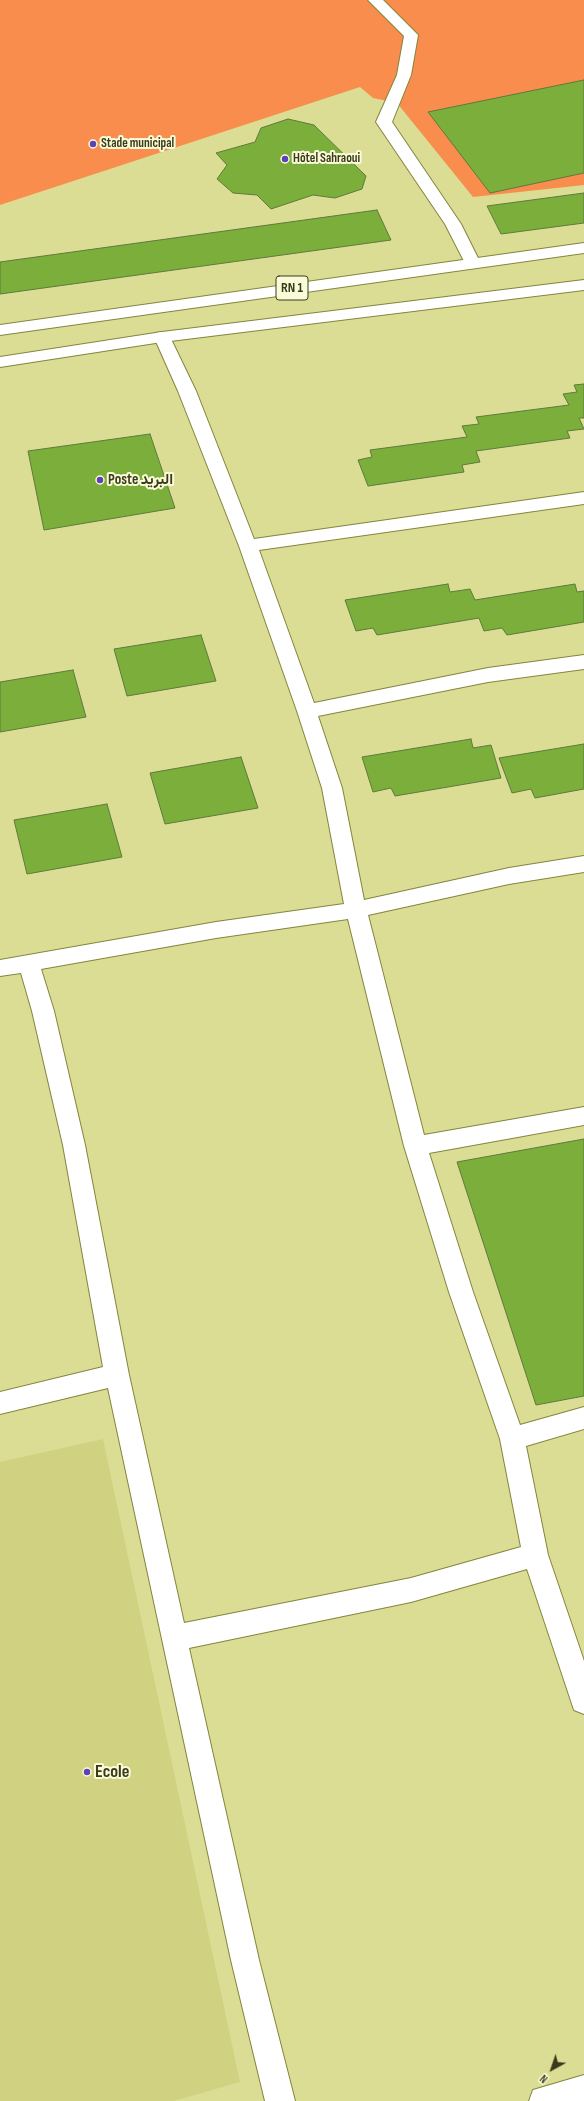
<!DOCTYPE html>
<meta charset="utf-8">
<style>
body{margin:0}
#map{position:relative;width:584px;height:2101px;overflow:hidden;background:#dbdd94;font-family:"Sofia Sans Condensed",sans-serif}
canvas{display:block}
.north{position:absolute;left:532px;top:2049px;width:40px;height:40px;-webkit-text-stroke:3px #fafcd8;paint-order:stroke;rotate:220deg;font-size:11px;font-weight:700;line-height:16px;text-align:center;color:#3a3a1c}
.north::after{content:'';display:block;margin:auto;width:14px;height:18px;background:#3a3a1c;clip-path:polygon(50% 0,100% 100%,50% 72%,0 100%)}
</style>
<div id="map">
<canvas width="584" height="2101"></canvas>
<div class="north">N</div>
</div>
<script>
const ctx = document.querySelector('canvas').getContext('2d');
ctx.lineJoin = 'round';
function fill(path, color) {
  ctx.fillStyle = color;
  ctx.fill(path, 'evenodd');
}
function shape(rows) {
  const path = new Path2D();
  for (const r of rows) {
    path.moveTo(r[0], r[1]);
    for (let i = 2; i < r.length; i += 2) path.lineTo(r[i], r[i + 1]);
  }
  return path;
}
function stroke(path, color, width, dash) {
  ctx.strokeStyle = color;
  ctx.lineWidth = width;
  ctx.lineCap = dash ? 'butt' : 'round';
  ctx.setLineDash(dash || []);
  ctx.stroke(path);
}
function write(font, color, halo, rows, align = 'center') {
  ctx.font = font + ' "Sofia Sans Condensed",Vazirmatn,sans-serif';
  ctx.lineWidth = 4;
  ctx.setLineDash([]);
  ctx.textBaseline = 'middle';
  ctx.strokeStyle = halo;
  ctx.fillStyle = color;
  for (const [text, x, y, turn = 0] of rows) {
    ctx.save();
    ctx.translate(x, y);
    ctx.rotate((+turn || 0) * Math.PI / 180);
    ctx.textAlign = isNaN(turn) ? turn : align;
    if (halo) ctx.strokeText(text, 0, 0);
    ctx.fillText(text, 0, 0);
    ctx.restore();
  }
}
fill(shape([
 [103,1439,240,2082,174,2101,0,2101,0,1462]
]), '#d0d281');
fill(shape([
 [0,0,584,0,584,185,473,197,397,103,373,98,360,87,0,205]
]), '#f88d4d');
const building = shape([
 [584,80,584,173,490,193,428,112,584,80],
 [288,119,314,125,366,176,362,189,335,198,313,195,271,209,257,195,233,193,217,179,227,165,216,153,255,142,261,128,288,119],
 [584,193,584,223,501,234,487,206,584,193],
 [377,210,391,240,0,294,0,262,377,210],
 [584,384,584,418,579,418,584,429,567,431,570,438,476,451,480,462,462,465,464,472,368,486,358,460,372,457,370,450,467,437,462,426,479,424,476,417,569,405,563,394,577,392,574,385,584,384],
 [150,434,175,508,44,530,28,451,150,434],
 [448,584,450,592,470,589,475,600,575,584,577,592,584,591,584,622,507,635,502,628,484,631,479,618,377,635,373,628,356,631,345,600,448,584],
 [201,635,216,681,127,696,114,649,201,635],
 [73,670,86,717,0,732,0,682,73,670],
 [471,739,473,748,491,745,501,778,395,796,391,788,373,792,362,757,471,739],
 [584,744,584,789,535,798,531,789,512,793,499,758,584,744],
 [241,757,258,808,165,824,150,773,241,757],
 [107,804,122,857,27,874,14,820,107,804],
 [584,1139,584,1396,536,1405,457,1162,584,1139]
]);
fill(building, '#7cae3b');
stroke(building, '#5e7a3d', 1);
const minor = shape([
 [368,0,383,0,418,35,411,75,392,122,461,224,480,262,478,265,466,265,445,224,376,122,397,75,404,36,368,0],
 [162,332,168,333,170,337,196,391,254,539,584,492,584,504,259,550,314,703,488,668,584,655,584,669,488,682,318,716,342,788,364,900,509,868,584,856,584,872,509,884,368,915,424,1135,584,1107,584,1125,429,1153,473,1292,520,1425,584,1407,584,1429,526,1446,548,1555,584,1661,584,1714,574,1710,527,1569,411,1602,189,1648,259,1960,295,2101,265,2101,231,1960,108,1388,0,1414,0,1392,103,1367,63,1145,32,1011,21,973,0,976,0,960,216,922,344,904,322,788,297,711,239,546,178,391,154,337,156,333,162,332],
 [348,919,404,1146,449,1292,500,1439,521,1547,411,1578,184,1623,129,1375,85,1145,54,1011,41,969,216,938,348,919],
 [584,2075,584,2101,529,2101,533,2090,584,2075]
]);
const highway = shape([
 [584,243,584,253,0,335,0,325,584,243],
 [584,280,584,290,162,342,0,367,0,357,162,332,584,280]
]);
stroke(minor, '#84853e', 2);
stroke(highway, '#84853e', 2);
fill(minor, '#fff');
fill(highway, '#fff');
for (const [x, y, r, color] of [
 [93,144,4,"#5f40b8"],
 [285,159,4,"#5f40b8"],
 [100,480,4,"#5f40b8"],
 [87,1772,4,"#5f40b8"]
]) {
  const dot = new Path2D();
  dot.arc(x, y, r, 0, 2 * Math.PI);
  ctx.fillStyle = color;
  ctx.fill(dot);
  stroke(dot, '#fafcd8', 1.5);
}
write('bold 13px', '#3a3a1c', '#fafcd8', [
 ["Stade municipal",101,144],
 ["Hôtel Sahraoui",293,159]
], 'left');
for (const [x, y, w] of [
 [292,288,32]
]) {
  const box = new Path2D();
  box.roundRect(x - w / 2, y - 12, w, 24, 3);
  ctx.fillStyle = '#fafcd8';
  ctx.fill(box);
  stroke(box, '#3a3a1c', 1);
}
write('bold 14px', '#3a3a1c', null, [
 ["RN 1",292,288]
]);
write('bold 15px', '#3a3a1c', '#fafcd8', [
 ["Poste البريد",108,480]
], 'left');
write('bold 18px', '#3a3a1c', '#fafcd8', [
 ["Ecole",95,1772]
], 'left');
</script>
